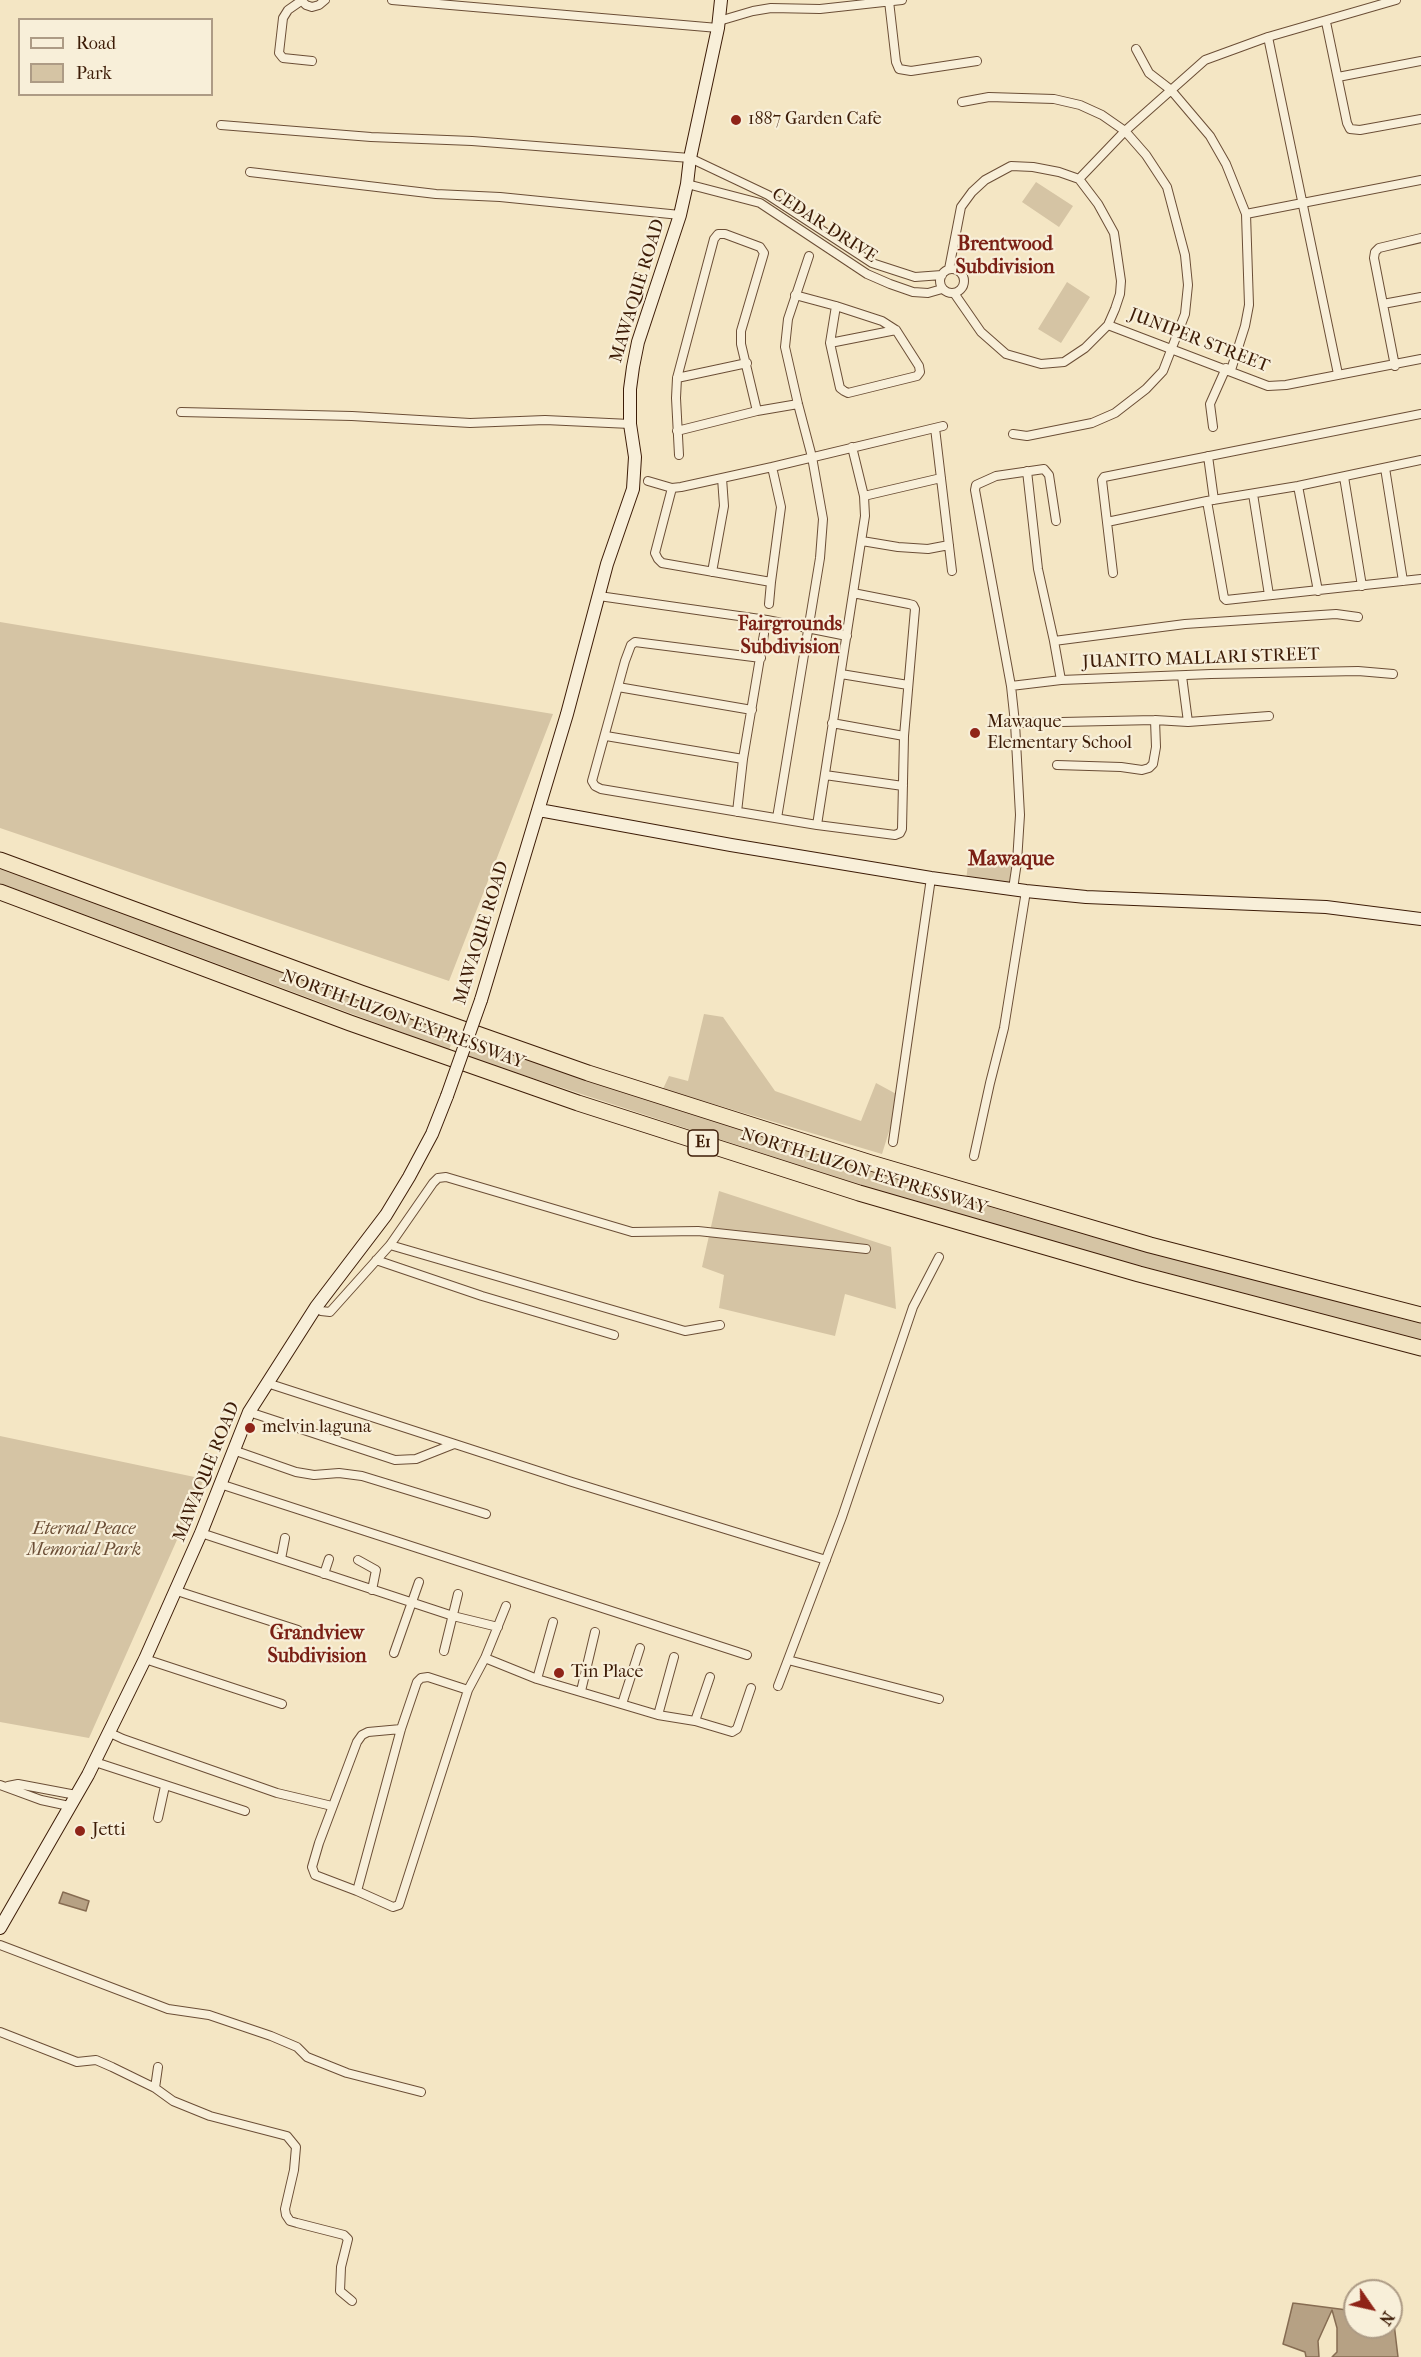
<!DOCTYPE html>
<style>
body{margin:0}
#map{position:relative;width:1421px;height:2357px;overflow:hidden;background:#f4e6c4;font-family:"IM FELL French Canon",serif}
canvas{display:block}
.legend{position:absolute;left:18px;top:18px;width:195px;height:78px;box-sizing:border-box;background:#f8efd9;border:2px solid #ad9b85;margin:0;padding:8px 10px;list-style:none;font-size:18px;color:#3d1c07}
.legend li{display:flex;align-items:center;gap:12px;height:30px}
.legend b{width:30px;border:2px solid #ad9b85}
.north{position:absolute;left:1343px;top:2279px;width:60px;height:60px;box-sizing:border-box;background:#f8efd9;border:2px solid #ad9b85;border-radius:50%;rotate:124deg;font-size:16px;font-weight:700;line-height:24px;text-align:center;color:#3d1c07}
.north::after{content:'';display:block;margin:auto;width:21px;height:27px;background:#8f2418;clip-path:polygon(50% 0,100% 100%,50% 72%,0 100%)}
</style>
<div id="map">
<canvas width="1421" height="2357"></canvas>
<ul class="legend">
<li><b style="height:8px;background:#f8efd9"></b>Road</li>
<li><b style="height:16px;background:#d5c4a4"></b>Park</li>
</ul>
<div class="north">N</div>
</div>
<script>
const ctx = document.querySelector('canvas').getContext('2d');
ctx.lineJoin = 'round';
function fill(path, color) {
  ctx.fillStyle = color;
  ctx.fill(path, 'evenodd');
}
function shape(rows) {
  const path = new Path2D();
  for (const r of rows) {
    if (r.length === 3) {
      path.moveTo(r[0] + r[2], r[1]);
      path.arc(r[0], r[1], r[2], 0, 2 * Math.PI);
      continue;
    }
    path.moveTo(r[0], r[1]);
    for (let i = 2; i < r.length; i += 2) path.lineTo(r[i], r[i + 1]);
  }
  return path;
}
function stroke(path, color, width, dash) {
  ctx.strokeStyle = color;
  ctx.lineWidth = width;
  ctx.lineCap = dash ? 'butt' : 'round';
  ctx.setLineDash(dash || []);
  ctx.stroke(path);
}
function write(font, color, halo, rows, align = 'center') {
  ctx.font = font + ' "IM FELL French Canon",serif';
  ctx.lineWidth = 4.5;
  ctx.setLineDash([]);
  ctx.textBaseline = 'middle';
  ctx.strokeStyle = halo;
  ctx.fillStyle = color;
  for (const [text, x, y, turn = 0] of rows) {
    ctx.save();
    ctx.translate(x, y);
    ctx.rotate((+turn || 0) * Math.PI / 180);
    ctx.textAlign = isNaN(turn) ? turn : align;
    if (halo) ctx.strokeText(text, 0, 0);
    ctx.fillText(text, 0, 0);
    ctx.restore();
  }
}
fill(shape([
 [1036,182,1073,206,1059,227,1022,202],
 [1067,282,1090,297,1061,343,1038,329],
 [0,622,553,714,449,981,0,828],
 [969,855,1012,860,1009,886,966,881],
 [0,865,456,1031,449,1050,0,883],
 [704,1014,723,1017,775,1091,861,1121,876,1083,900,1096,882,1154,663,1089,669,1076,688,1081],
 [470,1036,892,1176,1010,1213,1421,1324,1421,1340,1009,1231,884,1193,462,1055],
 [719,1191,891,1247,896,1309,845,1294,835,1336,719,1308,724,1275,702,1267],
 [0,1436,204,1479,89,1738,0,1722]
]), '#d5c4a4');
const water = shape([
 [63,1892,89,1901,86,1911,59,1903,63,1892],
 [1293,2303,1355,2311,1355,2327,1391,2327,1393,2315,1398,2357,1332,2357,1337,2352,1337,2328,1332,2310,1318,2341,1319,2357,1306,2357,1305,2352,1283,2344,1293,2303]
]);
fill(water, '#b6a184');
stroke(water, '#866c52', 1.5);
const street = shape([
 [301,0,306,5,312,7,319,5,325,0],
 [392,0,718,28],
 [301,1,288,10,283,18,279,53,283,58,312,61],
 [889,1,896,62,899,69,911,71,977,61],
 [719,21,753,11,771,8,820,9,902,0],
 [1326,22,1347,123,1350,129,1360,130,1421,119],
 [1268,37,1338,374],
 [1136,49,1149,73,1171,90,1210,136,1226,164,1246,214,1249,305,1245,326,1231,370],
 [1338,77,1421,61],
 [962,102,989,97,1054,99,1080,105,1102,115,1125,131,1146,155,1167,187,1185,255,1188,285,1185,314,1163,371,1146,389,1115,413,1092,423,1027,436,1013,434],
 [221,125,371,137,472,141,690,158,768,195,872,263,915,277,942,275],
 [250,172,436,194,500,197,680,215],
 [1079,179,1125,131,1205,60,1268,37,1396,0],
 [687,184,760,203,867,274,890,284,913,292,928,293,942,289],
 [1246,214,1421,180],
 [949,269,961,207,972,192,985,180,1011,166,1033,167,1059,172,1079,179,1098,204,1114,233,1121,281,1120,294,1115,309,1108,325,1085,348,1064,362,1041,364,1006,354,981,332,954,293],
 [952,281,12],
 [795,295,836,306,882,321,896,330,919,366,920,372,917,376,848,393,844,391,840,388,830,343,836,306],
 [1383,304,1421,297],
 [1108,325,1268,386,1286,385,1421,359],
 [830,343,896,330],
 [1395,366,1374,258,1375,252,1379,248,1421,238],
 [677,378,747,363],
 [181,412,352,416,470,423,545,420,630,424],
 [1213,427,1210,404,1226,368],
 [935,428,952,571],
 [677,431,757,411,798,404],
 [679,455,676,398,677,378,714,239,718,234,725,234,760,247,764,253,741,331,741,344,757,411],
 [1208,456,1214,500],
 [1385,468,1403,581],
 [1027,471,1038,569,1054,641],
 [1344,477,1362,586],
 [648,481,672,488,681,487,772,467,943,426],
 [1298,486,1318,591],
 [672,488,655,553,658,559,662,563,771,582,781,507,772,467],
 [1253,494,1269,595],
 [864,496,941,478],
 [1207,501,1224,598,1226,600,1421,579],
 [1107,522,1207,501,1298,486,1421,460],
 [862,541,898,547,928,549,949,545],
 [712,572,724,506,722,478],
 [1113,573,1102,480,1104,477,1421,414],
 [599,596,767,620,847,636],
 [769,604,771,582],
 [761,658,635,642,631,645,625,661,592,781,595,786,601,789,817,825,895,835,900,833,902,829,904,736,915,609,913,605,909,604,853,593],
 [841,674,908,685],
 [1182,676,1188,722],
 [1061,680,1054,641,1185,624,1336,614,1358,617],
 [1011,686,1061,680,1211,674,1358,671,1393,674],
 [618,687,752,710],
 [832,723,904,736],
 [1015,723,1155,720,1188,722,1269,716],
 [606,736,743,759],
 [1057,765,1121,767,1142,770,1149,768,1153,764,1156,747,1155,720],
 [825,775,903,786],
 [737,812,743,759,764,634],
 [777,818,820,558,823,519,812,457,798,404,785,347,788,319,809,256],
 [817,825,865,516,864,496,852,447],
 [1013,889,1017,862,1020,815,1015,723,1011,686,975,490,976,485,996,476,1044,469,1049,475,1056,521],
 [893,1142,931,878],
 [974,1156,990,1083,1004,1028,1026,891],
 [390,1245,685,1331,720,1325],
 [376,1260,482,1296,614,1335],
 [316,1307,321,1311,330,1312,390,1245,433,1183,438,1178,446,1177,632,1232,698,1231,866,1249],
 [267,1383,572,1482,826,1560],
 [249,1412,395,1460,416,1459,454,1444],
 [233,1450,296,1472,314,1475,339,1473,362,1476,486,1514],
 [220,1484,747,1655],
 [201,1533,453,1616,498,1627],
 [281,1559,285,1538],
 [358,1560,376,1570,372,1590],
 [324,1574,329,1559],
 [177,1591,298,1630],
 [444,1651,458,1594],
 [394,1653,419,1582],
 [485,1658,537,1679,658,1715,695,1721,732,1732,737,1729,751,1688],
 [145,1659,282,1704],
 [788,1660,939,1699],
 [537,1679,553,1622],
 [778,1686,842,1517,913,1307,939,1257],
 [581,1691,595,1632],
 [622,1704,640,1648],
 [658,1715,674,1657],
 [695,1721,710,1677],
 [401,1729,368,1732,362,1735,357,1742,319,1843,312,1867,315,1875,357,1891,393,1907,399,1905,468,1690,485,1658,506,1606],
 [108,1732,123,1739,277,1793,332,1806],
 [95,1762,245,1811],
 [0,1785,41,1800,69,1806],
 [8,1786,18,1784,76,1795],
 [158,1818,165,1786],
 [357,1891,401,1729,417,1682,421,1678,428,1677,468,1690],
 [0,1945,168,2009,209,2015,271,2036,297,2047,307,2057,347,2073,421,2092],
 [0,2032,77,2062,96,2060,112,2067,155,2088,173,2101,210,2116,287,2136,296,2147,294,2170,285,2209,286,2215,290,2221,297,2223,344,2235,348,2239,341,2267,340,2291,352,2301],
 [155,2088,158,2067]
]);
const secondary = shape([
 [539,810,731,845,931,878,1026,891,1086,897,1326,907,1421,919],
 [481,1000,567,714,607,564,633,489,635,457,630,424,630,389,633,367,638,342,680,215,687,184,690,158,718,28,721,0],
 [0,1928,88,1775,145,1659,201,1533,249,1412,316,1307,386,1215,409,1177,432,1134,447,1096]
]);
const highway = shape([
 [0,860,361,993,588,1073,871,1163,1150,1245,1421,1315],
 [0,892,350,1023,578,1103,859,1193,1139,1274,1421,1348]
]);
stroke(street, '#6b4e36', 10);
stroke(secondary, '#3d1c07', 14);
stroke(highway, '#3d1c07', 17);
stroke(street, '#f8efd9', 8);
stroke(secondary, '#f8efd9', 12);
stroke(highway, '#f4e6c4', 15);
const secondaryBridge = shape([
 [447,1096,481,1000]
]);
stroke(secondaryBridge, '#3d1c07', 14, []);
stroke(secondaryBridge, '#f8efd9', 12);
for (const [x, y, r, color] of [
 [736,120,6,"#8f2418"],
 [975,733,6,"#8f2418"],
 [250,1428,6,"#8f2418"],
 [559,1673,6,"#8f2418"],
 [80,1831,6,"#8f2418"]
]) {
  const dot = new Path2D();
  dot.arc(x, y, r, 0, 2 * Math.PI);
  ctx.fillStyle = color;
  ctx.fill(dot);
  stroke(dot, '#f8efd9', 2);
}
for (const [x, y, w] of [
 [703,1143,30]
]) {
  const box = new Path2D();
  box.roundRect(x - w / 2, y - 13, w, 26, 4.5);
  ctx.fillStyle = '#f8efd9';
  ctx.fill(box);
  stroke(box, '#3d1c07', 1.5);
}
write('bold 16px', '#3d1c07', null, [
 ["E1",703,1143]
]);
write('18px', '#3d1c07', '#f8efd9', [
 ["1887 Garden Cafe",748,120],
 ["Mawaque",987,723],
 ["Elementary School",987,744],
 ["melvin laguna",262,1428],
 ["Tin Place",571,1673],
 ["Jetti",92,1831]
], 'left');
write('18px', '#3d1c07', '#f8efd9', [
 ["CEDAR DRIVE",824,226,33],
 ["MAWAQUE ROAD",638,291,-73],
 ["JUNIPER STREET",1199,341,21],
 ["JUANITO MALLARI STREET",1201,659,-2],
 ["MAWAQUE ROAD",482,933,-73],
 ["NORTH LUZON EXPRESSWAY",403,1020,20],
 ["NORTH LUZON EXPRESSWAY",864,1172,17],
 ["MAWAQUE ROAD",207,1472,-68]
]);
write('italic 18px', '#6b4e36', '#f8efd9', [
 ["Eternal Peace",84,1530],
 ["Memorial Park",84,1551]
]);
write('bold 20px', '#7a1f14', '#f8efd9', [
 ["Brentwood",1005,245],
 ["Subdivision",1005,268],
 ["Fairgrounds",790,625],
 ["Subdivision",790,648],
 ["Grandview",317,1634],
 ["Subdivision",317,1657]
]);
write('bold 21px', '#7a1f14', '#f8efd9', [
 ["Mawaque",1011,860]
]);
</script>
